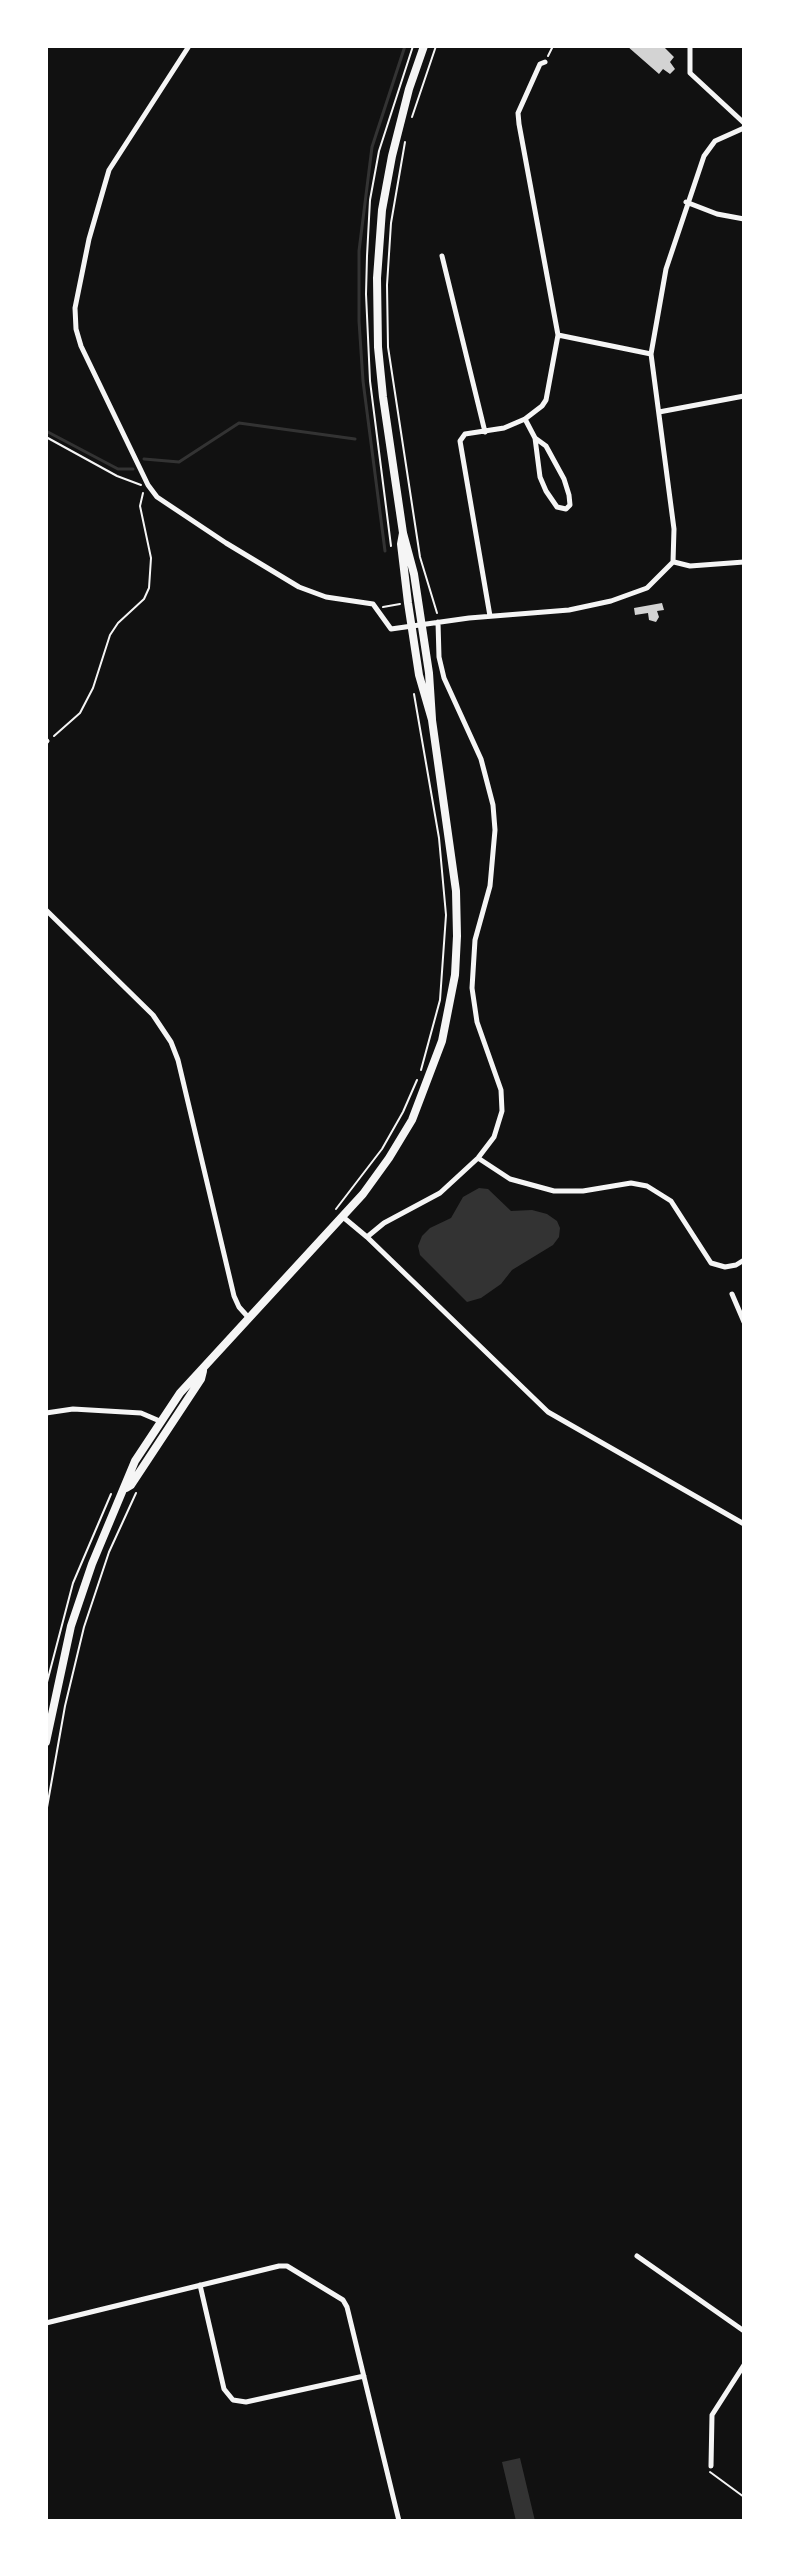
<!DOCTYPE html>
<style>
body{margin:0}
#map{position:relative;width:790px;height:2567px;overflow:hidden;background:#111;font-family:"Alegreya Sans",sans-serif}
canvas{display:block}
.frame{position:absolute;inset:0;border:48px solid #fff;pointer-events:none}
</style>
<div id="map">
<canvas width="790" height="2567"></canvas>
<div class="frame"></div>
</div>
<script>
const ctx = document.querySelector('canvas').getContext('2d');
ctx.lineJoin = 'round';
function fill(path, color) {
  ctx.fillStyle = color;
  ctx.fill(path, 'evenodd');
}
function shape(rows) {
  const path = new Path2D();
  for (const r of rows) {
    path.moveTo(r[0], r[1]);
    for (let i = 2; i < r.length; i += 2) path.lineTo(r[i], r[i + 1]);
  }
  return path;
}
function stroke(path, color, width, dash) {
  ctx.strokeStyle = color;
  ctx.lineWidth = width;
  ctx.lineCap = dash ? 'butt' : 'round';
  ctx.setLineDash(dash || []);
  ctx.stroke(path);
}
fill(shape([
 [479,1188,488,1189,511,1211,532,1210,547,1214,557,1221,560,1228,559,1237,553,1245,512,1270,501,1284,481,1298,467,1302,420,1255,418,1246,422,1236,430,1228,451,1218,463,1197],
 [520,2458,535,2521,516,2521,502,2462]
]), '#333');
stroke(shape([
 [46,431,118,469,133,469],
 [144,459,179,462,239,423,355,439],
 [385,551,363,381,359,321,359,251,372,147,405,46]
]), '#333', 3);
fill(shape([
 [627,46,663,46,674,57,670,62,675,69,670,74,663,69,659,74],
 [662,603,664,610,657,611,659,617,656,622,649,620,648,613,635,615,634,608]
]), '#d3d3d3');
stroke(shape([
 [548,56,553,46],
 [412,117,436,46],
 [405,142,391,223,387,285,388,347,420,557,437,613],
 [46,437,117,476,141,485],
 [391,546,370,381,366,294,367,256,370,200,379,151,413,46],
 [383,607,400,604],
 [414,694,439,838,446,915,440,1000,421,1070],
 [54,736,80,713,93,688,110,635,118,623,144,599,149,588,151,558,140,506,143,493],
 [336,1209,382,1149,403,1112,417,1080],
 [46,1686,73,1583,111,1494],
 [46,1813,65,1706,84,1627,109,1552,136,1493],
 [710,2472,744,2497]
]), '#f5f5f5', 2);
stroke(shape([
 [189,46,109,170,89,239,75,308,76,329,81,346,148,485,157,497,226,543,299,587,326,597,373,604,391,629,469,618,569,610,611,601,647,588,673,562],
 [690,46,690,73,744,123],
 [545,62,540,64,518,113,519,124,558,335,651,354],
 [686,202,717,214,744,219],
 [442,256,485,432],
 [659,412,744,396],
 [525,419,535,438,540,477,546,491,557,507,566,509,570,505,569,495,564,479,546,446,535,438],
 [673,562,674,529,651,354,666,269,704,156,715,141,744,128],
 [674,562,690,566,744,562],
 [490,616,460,441,465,434,504,428,525,419,542,406,546,400,558,335],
 [46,742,47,741],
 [46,910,153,1015,171,1042,178,1060,234,1296,239,1307,248,1317],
 [478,1158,510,1179,554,1191,583,1191,631,1183,647,1186,671,1201,711,1263,725,1267,736,1265,744,1260],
 [343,1217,367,1237,548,1412,744,1524],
 [367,1237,384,1223,440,1193,478,1158,494,1137,502,1111,501,1090,477,1022,472,988,475,940,490,886,495,830,493,805,481,759,444,678,439,657,438,622],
 [732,1294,744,1322],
 [46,1413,73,1409,141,1413,162,1422],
 [637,2256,744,2331],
 [200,2285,224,2389,233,2400,246,2402,364,2376],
 [46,2323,279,2266,287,2266,343,2300,347,2307,399,2521],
 [711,2466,712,2415,744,2365]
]), '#f5f5f5', 5);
stroke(shape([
 [424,46,409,89,392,156,382,210,377,278,378,347,383,397,403,533,414,574,429,673,432,719],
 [126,1488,131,1485,201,1379,203,1371],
 [46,1742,71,1626,92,1564,135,1461,180,1393,363,1194,389,1158,412,1120,442,1041,455,975,457,936,456,891,432,720,419,675,408,603,401,544,403,533]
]), '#f5f5f5', 8);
</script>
